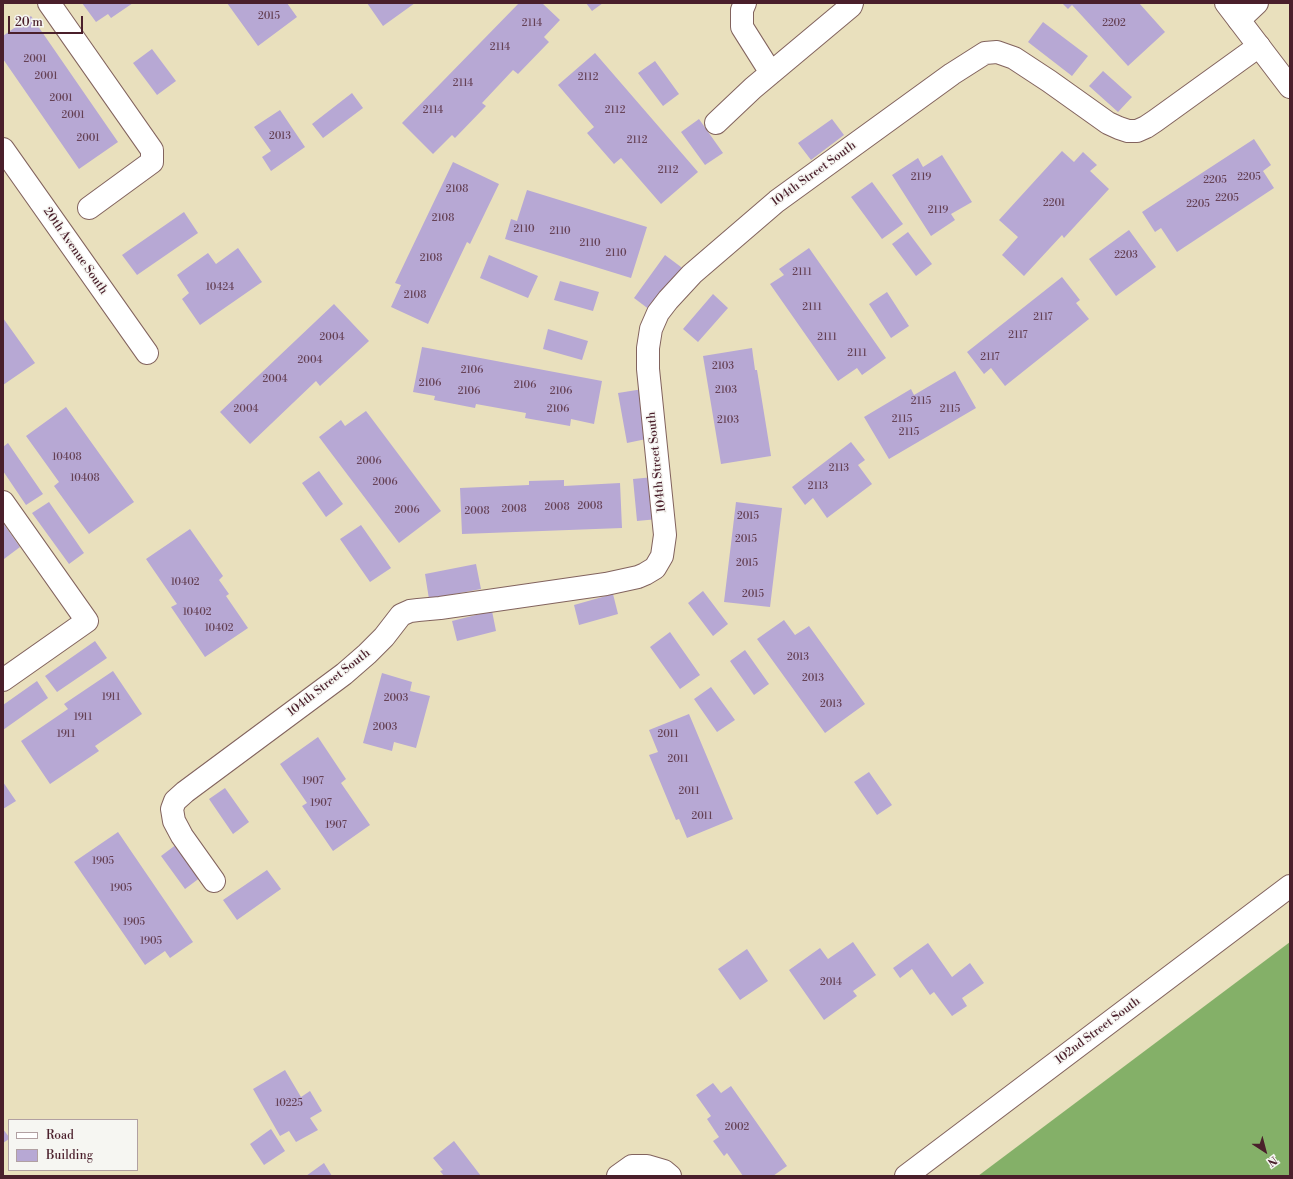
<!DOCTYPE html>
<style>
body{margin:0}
#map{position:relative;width:1293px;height:1179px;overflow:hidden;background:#e9e0bd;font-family:"Libre Bodoni",serif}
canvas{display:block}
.frame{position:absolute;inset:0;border:4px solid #4a1f2b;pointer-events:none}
.legend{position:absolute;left:8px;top:1119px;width:130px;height:52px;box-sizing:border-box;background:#f6f6f2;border:1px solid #b1a0a2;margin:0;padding:5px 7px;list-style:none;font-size:12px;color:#4a1f2b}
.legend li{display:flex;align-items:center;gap:8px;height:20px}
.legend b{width:20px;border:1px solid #b1a0a2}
.north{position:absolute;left:1245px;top:1131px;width:40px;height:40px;-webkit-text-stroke:3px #f6f6f2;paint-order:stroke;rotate:144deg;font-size:11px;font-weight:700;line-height:16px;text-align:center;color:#4a1f2b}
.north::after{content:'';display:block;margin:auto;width:14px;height:18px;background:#4a1f2b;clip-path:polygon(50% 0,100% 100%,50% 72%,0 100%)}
.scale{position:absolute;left:8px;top:16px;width:75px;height:18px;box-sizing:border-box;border:2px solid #4a1f2b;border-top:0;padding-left:5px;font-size:12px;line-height:14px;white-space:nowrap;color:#4a1f2b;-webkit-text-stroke:3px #f6f6f2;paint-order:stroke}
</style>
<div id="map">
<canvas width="1293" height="1179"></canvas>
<div class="frame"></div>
<ul class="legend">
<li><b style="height:5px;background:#fff"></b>Road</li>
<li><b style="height:11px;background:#b7a8d4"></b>Building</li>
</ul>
<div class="north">N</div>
<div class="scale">20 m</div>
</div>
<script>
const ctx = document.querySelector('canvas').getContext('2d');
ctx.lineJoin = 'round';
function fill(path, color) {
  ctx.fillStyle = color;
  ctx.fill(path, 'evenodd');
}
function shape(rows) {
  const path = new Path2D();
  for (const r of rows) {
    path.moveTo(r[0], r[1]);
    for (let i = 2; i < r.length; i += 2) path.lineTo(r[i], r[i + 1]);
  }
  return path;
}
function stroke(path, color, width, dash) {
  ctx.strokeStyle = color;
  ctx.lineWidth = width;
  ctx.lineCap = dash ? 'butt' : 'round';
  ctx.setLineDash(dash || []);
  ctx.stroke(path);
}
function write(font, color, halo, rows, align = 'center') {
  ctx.font = font + ' "Libre Bodoni",serif';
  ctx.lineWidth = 3;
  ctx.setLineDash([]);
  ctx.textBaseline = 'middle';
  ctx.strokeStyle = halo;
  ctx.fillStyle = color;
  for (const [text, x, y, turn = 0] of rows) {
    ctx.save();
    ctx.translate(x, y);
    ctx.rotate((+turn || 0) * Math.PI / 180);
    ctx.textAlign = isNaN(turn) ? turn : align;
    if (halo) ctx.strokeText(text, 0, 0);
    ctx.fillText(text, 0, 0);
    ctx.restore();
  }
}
fill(shape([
 [1290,942,1290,1176,978,1176]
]), '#84b068');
fill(shape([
 [82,3,133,3,111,18,108,14,96,22],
 [227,3,287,3,297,17,258,46],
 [367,3,415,3,383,26],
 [519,3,542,3,560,20,544,37,549,42,518,74,513,70,482,103,486,106,455,138,452,135,433,154,402,123],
 [586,3,603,3,592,11],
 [1062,3,1139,3,1165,32,1128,66,1072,5,1068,9],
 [31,16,118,142,79,169,3,59,3,36],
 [1043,22,1088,56,1072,76,1028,42],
 [152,49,176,81,157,95,133,63],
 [595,53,698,172,661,204,621,158,614,164,587,133,594,127,558,85],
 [655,61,679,94,663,106,638,73],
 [1103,71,1132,97,1118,112,1089,86],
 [352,93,363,108,323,138,312,124],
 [280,110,305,147,271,171,262,157,271,151,254,127],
 [699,119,723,153,705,165,681,132],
 [832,119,844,135,811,160,798,143],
 [1254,139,1271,165,1263,171,1274,188,1177,252,1161,228,1155,232,1142,212],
 [1062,151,1074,162,1083,152,1097,165,1090,171,1109,189,1064,238,1062,235,1024,276,1002,255,1018,237,999,220],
 [942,155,972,202,951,214,955,220,931,236,892,175,918,158,923,167],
 [453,162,499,184,470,244,467,242,428,324,391,307,401,285,395,283],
 [872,182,903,224,882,239,851,197],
 [527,190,647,227,631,278,505,239,511,219,517,221],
 [184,212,198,233,137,275,122,255],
 [1129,230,1156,267,1116,296,1089,259],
 [908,232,932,264,916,276,892,244],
 [238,248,262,282,200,325,182,299,189,293,177,275,208,253,216,264],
 [809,248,886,358,862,375,857,368,838,381,770,284,784,275,779,269],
 [489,255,538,276,528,298,480,278],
 [665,255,685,270,654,313,634,298],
 [1062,277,1080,300,1076,303,1089,319,1005,386,991,368,984,374,967,352],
 [560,281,599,292,593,311,554,300],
 [887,292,909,326,891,338,869,304],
 [713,294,728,308,698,342,683,329],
 [334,304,369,341,320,386,316,381,250,444,220,412],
 [3,318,35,363,3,385],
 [548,329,588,341,582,360,543,349],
 [422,347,602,381,594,424,571,419,570,426,525,418,526,413,476,404,475,408,434,400,435,396,413,392],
 [752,348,755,370,757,370,771,456,721,464,703,356],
 [955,371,976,408,889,459,864,417,911,389,914,395],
 [643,389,651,438,627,443,618,393],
 [66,407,134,502,89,534,54,486,59,482,26,436],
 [366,411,441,511,399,543,319,437,341,420,345,426],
 [851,442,865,460,858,465,872,484,827,518,813,498,805,505,792,487],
 [8,443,43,494,26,505,3,471,3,447],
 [319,471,343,504,326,517,302,483],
 [654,477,658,519,637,521,633,479],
 [564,480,564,486,620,483,622,528,462,534,460,488,529,485,529,481],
 [49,502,84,553,69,564,32,513],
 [736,502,782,508,770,607,724,602],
 [3,523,20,547,4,559,3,558],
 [361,525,391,568,370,582,340,539],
 [190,529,223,576,219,580,229,594,226,596,248,628,205,657,171,607,177,604,146,559],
 [476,564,481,589,429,599,425,574],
 [703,591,728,624,713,636,688,603],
 [613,594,618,614,579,625,574,605],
 [492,611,496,631,457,641,452,621],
 [784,620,795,635,809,626,865,704,825,733,757,639],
 [670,632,700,675,680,689,650,647],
 [95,641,107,658,57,692,45,676],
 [745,650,769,684,754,695,730,661],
 [113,671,142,714,95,746,99,751,50,784,21,741,68,709,64,704],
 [382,673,412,682,410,691,430,696,416,748,394,742,392,751,363,743],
 [37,681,48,698,3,730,3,705],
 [711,687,735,720,717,732,694,699],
 [689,714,733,819,687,838,679,819,676,820,649,755,658,752,649,730],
 [318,737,346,779,341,783,370,825,333,851,302,806,307,803,280,764],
 [869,772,892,805,877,815,854,782],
 [3,782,16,801,3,809],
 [225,788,249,822,233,834,209,799],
 [118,832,193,942,170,958,165,951,145,965,74,862],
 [177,844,201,877,185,889,161,856],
 [267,870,281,889,237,920,223,900],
 [853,942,876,975,853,991,857,996,824,1020,789,970,820,948,828,959],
 [928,943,952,977,970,963,984,983,962,998,967,1006,952,1016,934,992,930,995,912,969,900,978,893,968],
 [747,949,768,981,740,1000,718,969],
 [285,1070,301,1097,310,1091,322,1111,310,1118,318,1130,296,1142,289,1131,280,1136,253,1089],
 [713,1083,721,1093,731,1086,787,1166,773,1176,743,1176,727,1153,724,1156,713,1141,719,1137,707,1119,711,1116,696,1095],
 [3,1129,9,1137,9,1139,3,1143],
 [271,1129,285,1151,264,1165,250,1144],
 [454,1141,481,1176,444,1176,440,1171,443,1170,433,1158],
 [324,1163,332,1176,306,1176]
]), '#b7a8d4');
const minor = shape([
 [49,3,152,150,152,162,89,208],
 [745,3,742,10,742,27,771,73],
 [1239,20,1257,3],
 [716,123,753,88,851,6,852,3],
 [3,149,147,353],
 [3,502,87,621,3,680],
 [214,881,182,836,174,821,172,809,175,801,185,792,344,674,367,654,384,637,401,615,410,611,418,610,440,608,606,584,638,577,645,574,655,568,662,556,665,535,648,369,648,348,651,329,658,313,668,300,692,274,777,201,952,74,985,53,997,52,1014,58,1049,81,1108,123,1119,128,1128,131,1137,131,1146,127,1155,121,1259,46],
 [618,1176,632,1166,647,1166,664,1171,670,1176],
 [906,1176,1290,886]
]);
const major = shape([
 [1226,3,1290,87]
]);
stroke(minor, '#82635e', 24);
stroke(major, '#82635e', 24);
stroke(minor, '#fff', 22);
stroke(major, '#fff', 22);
write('10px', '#654155', null, [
 ["2015",269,17],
 ["2114",532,24],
 ["2202",1114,24],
 ["2114",500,48],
 ["2001",35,60],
 ["2001",46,77],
 ["2112",588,78],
 ["2114",463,84],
 ["2001",61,99],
 ["2114",433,111],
 ["2112",615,111],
 ["2001",73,116],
 ["2013",280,137],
 ["2001",88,139],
 ["2112",637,141],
 ["2112",668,171],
 ["2119",921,178],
 ["2205",1249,178],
 ["2205",1215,181],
 ["2108",457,190],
 ["2205",1227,199],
 ["2201",1054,204],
 ["2205",1198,205],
 ["2119",938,211],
 ["2108",443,219],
 ["2110",524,230],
 ["2110",560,232],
 ["2110",590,244],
 ["2110",616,254],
 ["2203",1126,256],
 ["2108",431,259],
 ["2111",802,273],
 ["10424",220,288],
 ["2108",415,296],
 ["2111",812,308],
 ["2117",1043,318],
 ["2117",1018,336],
 ["2004",332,338],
 ["2111",827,338],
 ["2111",857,354],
 ["2117",990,358],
 ["2004",310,361],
 ["2103",723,367],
 ["2106",472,371],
 ["2004",275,380],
 ["2106",430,384],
 ["2106",525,386],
 ["2103",726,391],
 ["2106",469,392],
 ["2106",561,392],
 ["2115",921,402],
 ["2004",246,410],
 ["2106",558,410],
 ["2115",950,410],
 ["2115",902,420],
 ["2103",728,421],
 ["2115",909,433],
 ["10408",67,458],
 ["2006",369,462],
 ["2113",839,469],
 ["10408",85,479],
 ["2006",385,483],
 ["2113",818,487],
 ["2008",590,507],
 ["2008",557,508],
 ["2008",514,510],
 ["2006",407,511],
 ["2008",477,512],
 ["2015",748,517],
 ["2015",746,540],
 ["2015",747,564],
 ["10402",185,583],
 ["2015",753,595],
 ["10402",197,613],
 ["10402",219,629],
 ["2013",798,658],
 ["2013",813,679],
 ["1911",111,698],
 ["2003",396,699],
 ["2013",831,705],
 ["1911",83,718],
 ["2003",385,728],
 ["1911",66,735],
 ["2011",668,735],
 ["2011",678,760],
 ["1907",313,782],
 ["2011",689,792],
 ["1907",321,804],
 ["2011",702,817],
 ["1907",336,826],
 ["1905",103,862],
 ["1905",121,889],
 ["1905",134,923],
 ["1905",151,942],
 ["2014",831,983],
 ["10225",289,1104],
 ["2002",737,1128]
]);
write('12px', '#4a1f2b', '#f6f6f2', [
 ["104th Street South",814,174,-36],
 ["20th Avenue South",75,251,55],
 ["104th Street South",657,462,-96],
 ["104th Street South",329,683,-38],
 ["102nd Street South",1098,1031,-37]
]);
</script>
